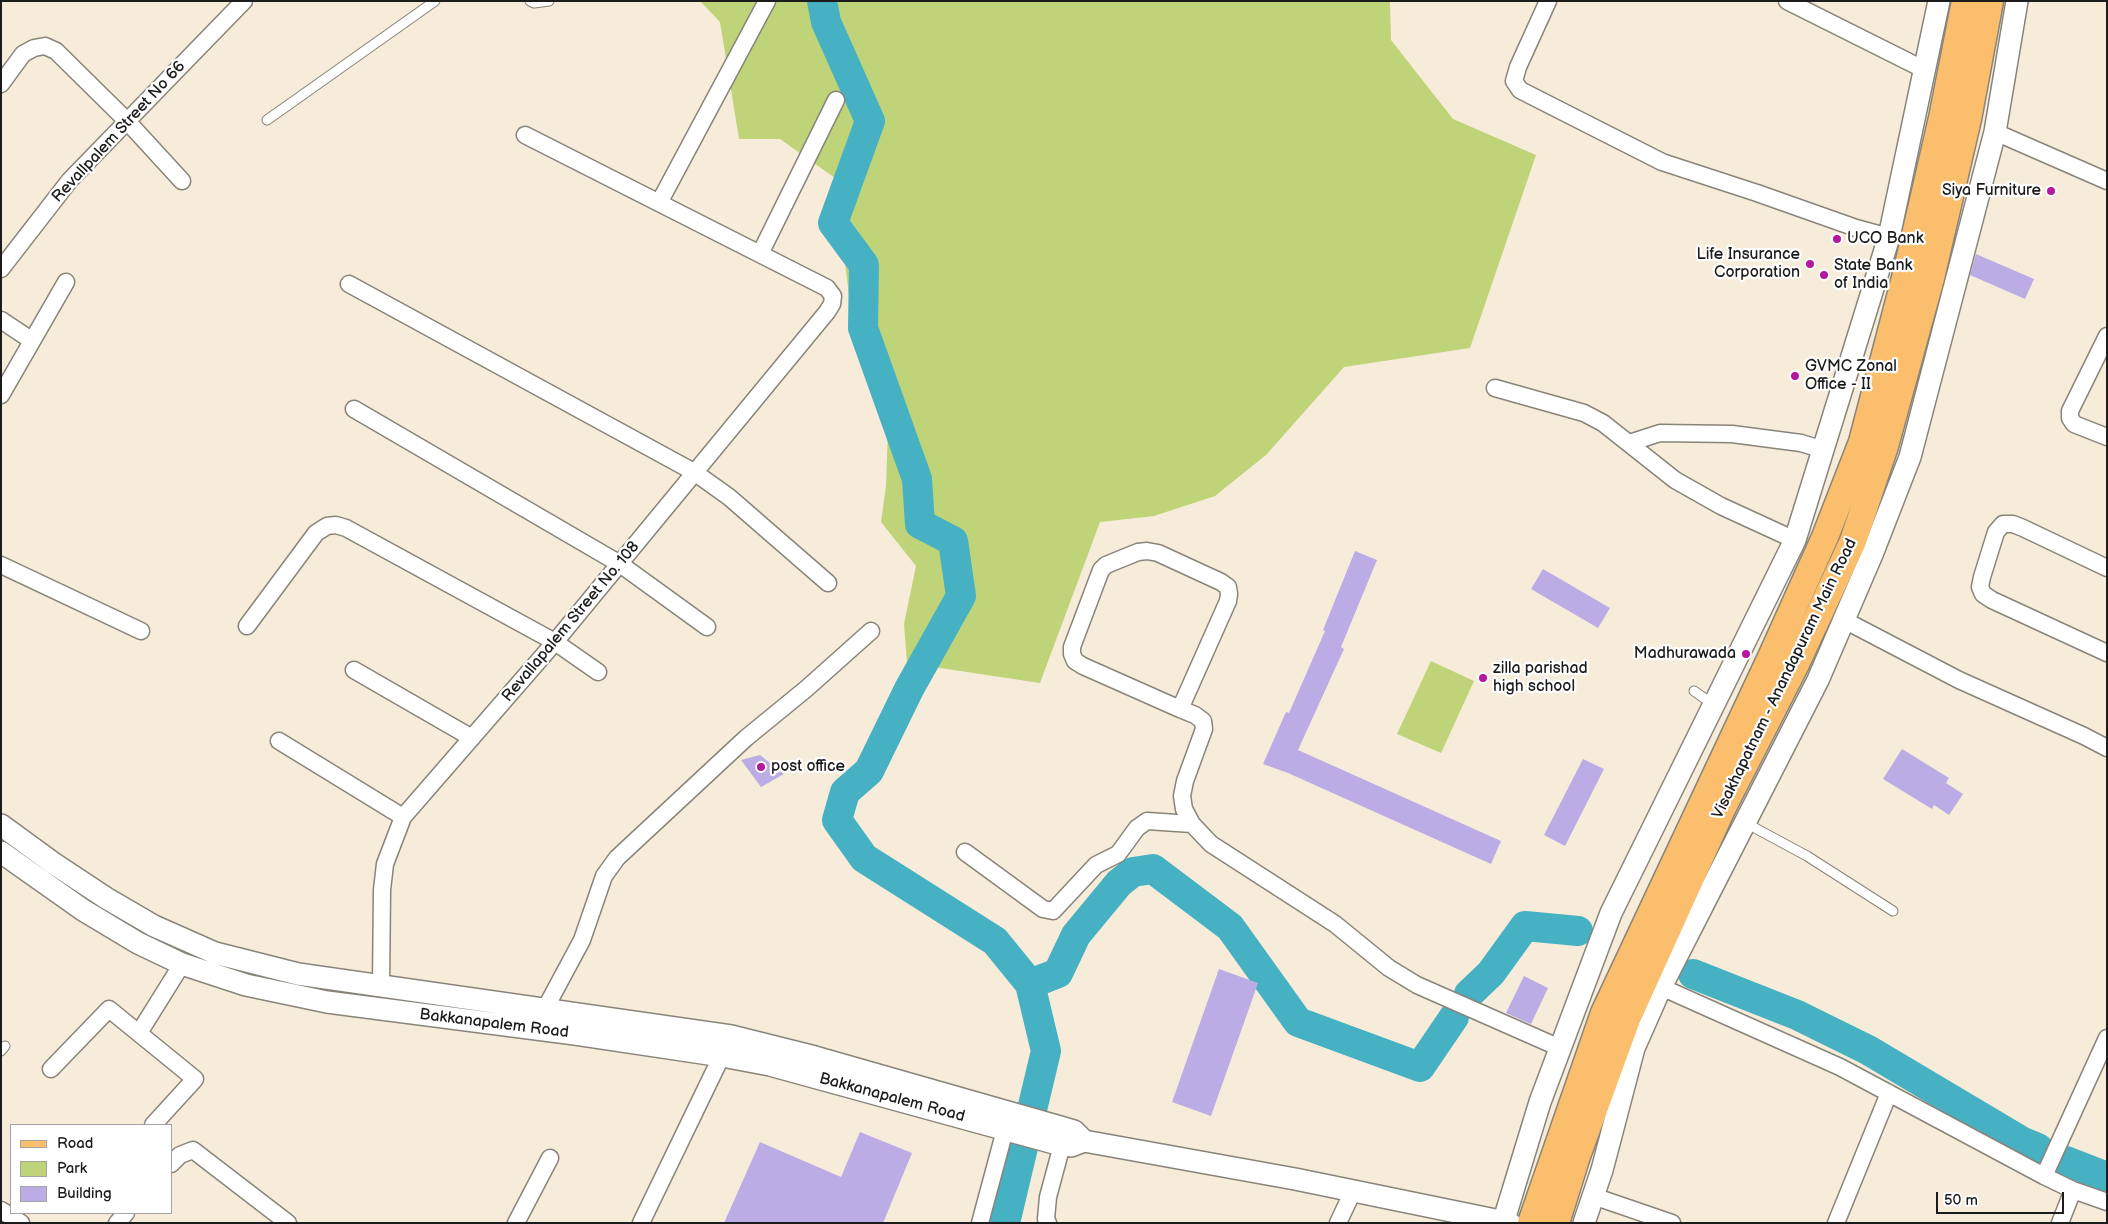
<!DOCTYPE html>
<style>
body{margin:0}
#map{position:relative;width:2108px;height:1224px;overflow:hidden;background:#f6ecd9;font-family:"Balsamiq Sans",sans-serif}
canvas{display:block}
.frame{position:absolute;inset:0;border:2px solid #1c1c1c;pointer-events:none}
.legend{position:absolute;left:10px;top:1124px;width:162px;height:90px;box-sizing:border-box;background:#fff;border:1px solid #a4a4a4;margin:0;padding:6px 9px;list-style:none;font-size:15px;color:#1c1c1c}
.legend li{display:flex;align-items:center;gap:10px;height:25px}
.legend b{width:25px;border:1px solid #a4a4a4}
.scale{position:absolute;left:1936px;top:1192px;width:128px;height:22px;box-sizing:border-box;border:2px solid #1c1c1c;border-top:0;padding-left:6px;font-size:15px;line-height:18px;white-space:nowrap;color:#1c1c1c;-webkit-text-stroke:4px #fff;paint-order:stroke}
</style>
<div id="map">
<canvas width="2108" height="1224"></canvas>
<div class="frame"></div>
<ul class="legend">
<li><b style="height:6px;background:#fabe6d"></b>Road</li>
<li><b style="height:14px;background:#bfd478"></b>Park</li>
<li><b style="height:14px;background:#bcace5"></b>Building</li>
</ul>
<div class="scale">50 m</div>
</div>
<script>
const ctx = document.querySelector('canvas').getContext('2d');
ctx.lineJoin = 'round';
function fill(path, color) {
  ctx.fillStyle = color;
  ctx.fill(path, 'evenodd');
}
function shape(rows) {
  const path = new Path2D();
  for (const r of rows) {
    path.moveTo(r[0], r[1]);
    for (let i = 2; i < r.length; i += 2) path.lineTo(r[i], r[i + 1]);
  }
  return path;
}
function stroke(path, color, width, dash) {
  ctx.strokeStyle = color;
  ctx.lineWidth = width;
  ctx.lineCap = dash ? 'butt' : 'round';
  ctx.setLineDash(dash || []);
  ctx.stroke(path);
}
function write(font, color, halo, rows, align = 'center') {
  ctx.font = font + ' "Balsamiq Sans",sans-serif';
  ctx.lineWidth = 4.5;
  ctx.setLineDash([]);
  ctx.textBaseline = 'middle';
  ctx.strokeStyle = halo;
  ctx.fillStyle = color;
  for (const [text, x, y, turn = 0] of rows) {
    ctx.save();
    ctx.translate(x, y);
    ctx.rotate((+turn || 0) * Math.PI / 180);
    ctx.textAlign = isNaN(turn) ? turn : align;
    if (halo) ctx.strokeText(text, 0, 0);
    ctx.fillText(text, 0, 0);
    ctx.restore();
  }
}
fill(shape([
 [700,1,1390,1,1391,40,1453,119,1536,155,1470,348,1344,367,1266,455,1215,496,1154,516,1100,522,1040,683,907,663,904,624,916,566,881,522,886,486,888,428,869,384,849,296,835,178,780,139,739,139,720,22],
 [1431,661,1474,681,1441,753,1397,734]
]), '#bfd478');
stroke(shape([
 [822,1,826,22,870,121,833,223,864,265,863,328,917,479,920,524,953,541,961,596,909,689,869,771,845,792,837,820,864,858,995,941,1030,984,1046,1051,1005,1223],
 [1693,974,1797,1015,1868,1050,2021,1141,2038,1148],
 [1030,984,1058,973,1076,935,1119,883,1133,872,1153,869,1230,927,1298,1022,1420,1067,1454,1017],
 [1469,994,1491,973,1525,926,1578,931],
 [2066,1161,2107,1177]
]), '#45b1c3', 30);
fill(shape([
 [1976,254,2034,279,2025,299,1970,275],
 [1355,551,1377,560,1341,647,1344,649,1298,750,1501,841,1491,864,1288,773,1263,764,1286,712,1289,713,1325,631,1323,630],
 [1543,569,1610,608,1598,628,1531,589],
 [1902,749,1949,778,1946,783,1963,794,1949,815,1934,805,1932,809,1883,779],
 [760,755,784,774,761,787,741,760],
 [1583,759,1604,769,1565,846,1544,835],
 [1219,969,1258,983,1211,1116,1172,1102],
 [1524,976,1548,988,1531,1024,1506,1013],
 [860,1132,912,1153,883,1223,724,1223,760,1142,841,1177]
]), '#bcace5');
const service = shape([
 [530,1,534,3,549,1],
 [267,120,435,1],
 [1694,691,1714,705],
 [1744,822,1807,856,1893,911],
 [1,1051,5,1046]
]);
const minor = shape([
 [1548,1,1518,67,1514,81,1520,90,1662,162,1757,193,1856,228,1889,237],
 [1787,1,1925,70],
 [1,84,23,54,34,48,45,46,56,51,127,121,182,181],
 [1995,132,2107,181],
 [659,203,767,1],
 [760,254,836,100],
 [1,269,70,180,244,1],
 [349,284,694,472,729,497,828,583],
 [1,320,31,340],
 [2107,336,2070,411,2070,418,2074,424,2107,437],
 [1495,388,1584,413,1603,423,1675,480,1721,506,1795,540],
 [1,395,66,282],
 [354,409,620,564,707,627],
 [1629,443,1660,433,1732,434,1801,443,1824,450],
 [1,565,141,631],
 [2107,568,2023,528,2013,524,2003,524,1996,532,1982,577,1980,587,1983,594,1992,600,2107,653],
 [1844,620,1959,680,2084,736,2107,748],
 [247,626,316,533,327,526,336,525,346,528,555,642,598,672],
 [354,670,472,738],
 [1180,709,1228,601,1229,594,1228,587,1221,582,1158,553,1147,551,1138,552,1106,565,1101,570,1072,647,1072,654,1075,661,1083,666,1180,709,1195,715,1203,721,1204,729,1185,781,1182,796,1184,809,1192,824,1211,844,1335,924,1389,968,1417,985,1560,1048],
 [279,741,403,817],
 [965,852,1043,909,1053,911,1096,865,1118,854,1137,828,1147,821,1192,824],
 [381,986,382,890,385,864,403,817,555,642,827,312,832,304,833,296,827,288,525,135],
 [1661,987,1840,1067,2044,1176,2073,1190,2107,1202],
 [545,1009,582,940,604,876,617,858,746,738,806,689,871,631],
 [139,1033,182,964],
 [51,1069,109,1009,195,1079,153,1125],
 [171,1164,180,1155,193,1150,288,1223],
 [2044,1176,2107,1038],
 [1593,1196,1672,1223],
 [1,1210,21,1223],
 [117,1223,126,1213],
 [516,1223,550,1158],
 [641,1223,726,1047],
 [980,1223,1005,1130],
 [1048,1223,1046,1219,1048,1197,1062,1145],
 [1338,1223,1353,1191],
 [1836,1223,1889,1093],
 [2060,1223,2073,1190]
]);
const tertiary = shape([
 [1,825,53,863,106,898,154,926,215,953,298,974,731,1036,815,1057,1057,1126,1074,1131,1084,1141,1295,1179,1510,1223],
 [1,852,83,910,138,943,182,964,246,985,327,1002,575,1034,722,1056,770,1065,1054,1143,1071,1146,1084,1141],
 [1503,1223,1540,1102,1611,913,1795,540,1889,237,1939,1],
 [1584,1223,1602,1170,1634,1048,1661,987,1818,680,1873,552,1910,457,1995,132,2017,1]
]);
const primary = shape([
 [1531,1223,1604,1013,1772,655,1825,537,1862,442,1906,274,1942,118,1965,1],
 [1556,1223,1577,1156,1627,1019,1723,807,1795,666,1853,541,1885,446,1931,278,1968,119,1990,1]
]);
stroke(service, '#89847a', 11);
stroke(minor, '#89847a', 19);
stroke(tertiary, '#89847a', 24);
stroke(primary, '#89847a', 29);
stroke(service, '#fff', 9);
stroke(minor, '#fff', 16);
stroke(tertiary, '#fff', 21);
stroke(primary, '#fabe6d', 26);
for (const [x, y, r, color] of [
 [2051,191,5,"#b5179e"],
 [1837,239,5,"#b5179e"],
 [1810,264,5,"#b5179e"],
 [1824,275,5,"#b5179e"],
 [1795,376,5,"#b5179e"],
 [1746,654,5,"#b5179e"],
 [1483,678,5,"#b5179e"],
 [761,767,5,"#b5179e"]
]) {
  const dot = new Path2D();
  dot.arc(x, y, r, 0, 2 * Math.PI);
  ctx.fillStyle = color;
  ctx.fill(dot);
  stroke(dot, '#fff', 2);
}
write('16px', '#1c1c1c', '#fff', [
 ["Revallpalem Street No 66",119,132,-47],
 ["Revallapalem Street No. 108",571,622,-50],
 ["Visakhapatnam - Anandapuram Main Road",1785,679,-64],
 ["Bakkanapalem Road",494,1024,7],
 ["Bakkanapalem Road",892,1098,15]
]);
write('16px', '#1c1c1c', '#fff', [
 ["Siya Furniture",2041,191,"right"],
 ["UCO Bank",1847,239],
 ["Life Insurance",1800,255,"right"],
 ["Corporation",1800,273,"right"],
 ["State Bank",1834,266],
 ["of India",1834,284],
 ["GVMC Zonal",1805,367],
 ["Office - II",1805,385],
 ["Madhurawada",1736,654,"right"],
 ["zilla parishad",1493,669],
 ["high school",1493,687],
 ["post office",771,767]
], 'left');
</script>
